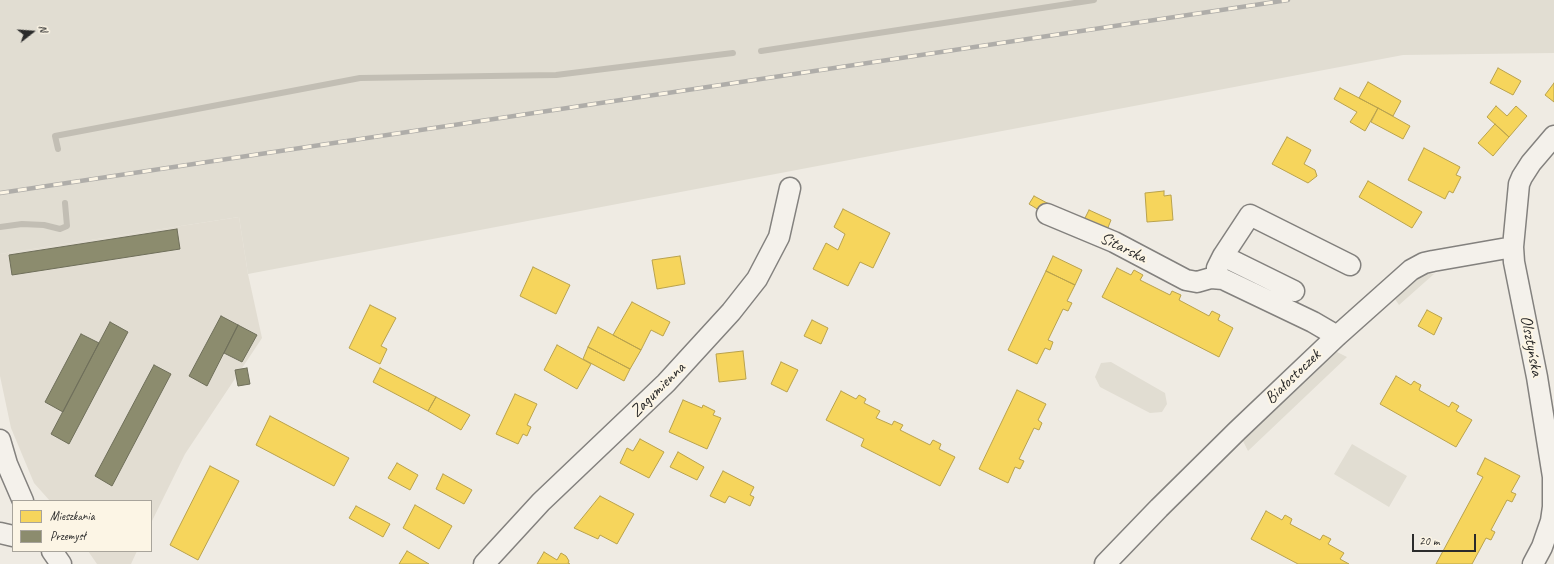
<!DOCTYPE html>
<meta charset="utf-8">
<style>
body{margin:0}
#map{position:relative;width:1554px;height:564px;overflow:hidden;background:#efebe3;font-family:Caveat,sans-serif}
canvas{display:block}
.legend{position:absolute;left:12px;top:500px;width:140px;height:52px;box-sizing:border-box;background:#fcf5e5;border:1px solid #a8a49b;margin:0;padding:5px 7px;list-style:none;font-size:12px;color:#2b2b2b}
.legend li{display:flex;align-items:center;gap:8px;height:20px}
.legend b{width:20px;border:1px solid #a8a49b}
.north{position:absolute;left:12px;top:12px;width:40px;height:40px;-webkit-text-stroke:3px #fcf5e5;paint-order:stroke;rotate:73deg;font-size:11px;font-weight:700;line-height:16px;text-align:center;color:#2b2b2b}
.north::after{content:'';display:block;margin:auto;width:14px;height:18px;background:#2b2b2b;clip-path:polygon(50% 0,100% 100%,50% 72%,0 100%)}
.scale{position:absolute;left:1412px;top:534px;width:64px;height:18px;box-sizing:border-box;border:2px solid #2b2b2b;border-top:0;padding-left:5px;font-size:12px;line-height:14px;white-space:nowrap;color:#2b2b2b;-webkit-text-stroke:3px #fcf5e5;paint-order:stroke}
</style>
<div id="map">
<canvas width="1554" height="564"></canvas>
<ul class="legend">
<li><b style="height:11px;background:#f6d55c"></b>Mieszkania</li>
<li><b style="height:11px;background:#8c8c6e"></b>Przemysł</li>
</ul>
<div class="north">N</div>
<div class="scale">20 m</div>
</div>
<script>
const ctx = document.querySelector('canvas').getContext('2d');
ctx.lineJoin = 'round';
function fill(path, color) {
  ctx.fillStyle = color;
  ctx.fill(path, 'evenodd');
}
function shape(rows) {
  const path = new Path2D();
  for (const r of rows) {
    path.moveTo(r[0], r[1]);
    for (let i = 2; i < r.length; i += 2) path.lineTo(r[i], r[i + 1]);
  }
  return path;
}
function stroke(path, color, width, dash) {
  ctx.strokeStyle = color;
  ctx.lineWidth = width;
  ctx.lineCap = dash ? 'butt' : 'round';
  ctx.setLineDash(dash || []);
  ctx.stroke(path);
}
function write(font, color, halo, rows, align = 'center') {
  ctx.font = font + ' Caveat,sans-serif';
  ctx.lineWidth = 4;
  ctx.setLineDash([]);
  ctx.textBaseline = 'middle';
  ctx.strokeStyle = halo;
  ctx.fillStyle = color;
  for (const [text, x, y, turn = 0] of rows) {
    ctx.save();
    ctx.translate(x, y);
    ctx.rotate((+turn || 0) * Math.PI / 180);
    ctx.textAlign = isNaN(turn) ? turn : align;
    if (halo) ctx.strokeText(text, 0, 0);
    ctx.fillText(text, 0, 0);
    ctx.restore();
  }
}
fill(shape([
 [239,217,248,274,262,338,185,454,151,523,151,501,50,501,34,483,11,428,0,376,0,254],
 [88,551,137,551,131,564,97,564]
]), '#e2ddd2');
fill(shape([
 [0,0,1554,0,1554,53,1403,55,248,274,239,217,0,254],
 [1426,273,1434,274,1399,305,1395,299,1396,293,1408,282],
 [1335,351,1347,357,1248,451,1243,441,1245,436],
 [1111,362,1165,393,1167,404,1162,412,1150,413,1100,387,1095,377,1101,363],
 [1352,444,1407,476,1389,507,1334,474]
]), '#e1ddd2');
const homes = shape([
 [1498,68,1521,81,1513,95,1490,83,1498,68],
 [1368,82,1401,101,1393,116,1359,98,1368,82],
 [1554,83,1554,102,1545,95,1554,83],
 [1340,88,1378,108,1365,131,1350,122,1357,112,1334,99,1340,88],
 [1496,106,1507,116,1516,106,1527,116,1509,137,1487,117,1496,106],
 [1378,108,1410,126,1403,139,1371,122,1378,108],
 [1495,124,1509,137,1493,156,1478,143,1495,124],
 [1287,137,1311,150,1304,164,1315,170,1317,176,1308,183,1272,164,1287,137],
 [1424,148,1460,167,1456,175,1461,177,1453,193,1449,191,1445,199,1408,180,1424,148],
 [1368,181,1422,212,1412,228,1359,197,1368,181],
 [1164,191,1164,196,1171,195,1173,220,1147,222,1145,193,1164,191],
 [1034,196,1049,204,1044,213,1029,204,1034,196],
 [843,209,890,233,873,268,860,262,848,286,813,269,826,243,838,250,845,234,834,227,843,209],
 [1089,210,1111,220,1107,230,1084,220,1089,210],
 [680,256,685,284,657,289,652,260,680,256],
 [1053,256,1082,270,1075,285,1046,271,1053,256],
 [533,267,570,285,556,314,520,296,533,267],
 [1117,268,1131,275,1134,270,1143,275,1140,280,1170,295,1172,291,1181,295,1179,300,1209,316,1212,311,1220,315,1218,320,1233,328,1219,357,1102,297,1117,268],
 [1046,271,1075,285,1067,301,1072,303,1068,311,1063,309,1048,340,1053,342,1050,350,1045,348,1037,364,1008,350,1046,271],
 [632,302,670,322,663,336,651,330,641,350,613,335,632,302],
 [370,305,396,318,381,346,387,349,380,364,349,348,370,305],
 [1427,310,1442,318,1434,335,1418,326,1427,310],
 [812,320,828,328,821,344,804,336,812,320],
 [598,327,641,350,630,369,588,347,598,327],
 [557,345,591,364,577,389,544,370,557,345],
 [588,347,630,369,624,381,583,359,588,347],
 [743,351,746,379,719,382,716,354,743,351],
 [781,362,798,370,787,392,771,384,781,362],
 [380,368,436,397,428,411,373,382,380,368],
 [1396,376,1411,385,1414,381,1417,383,1421,385,1419,390,1449,407,1452,402,1459,406,1456,411,1472,420,1456,447,1380,404,1396,376],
 [1017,390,1046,404,1038,420,1042,423,1039,430,1034,428,1019,459,1024,461,1020,469,1015,467,1008,483,979,469,1017,390],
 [841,391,856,399,859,395,866,399,864,403,880,411,876,418,892,425,894,421,903,425,900,430,930,445,933,440,941,444,939,449,955,457,940,486,861,446,864,439,826,420,841,391],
 [515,394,537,404,527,425,531,427,527,436,523,434,518,444,496,434,515,394],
 [436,397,470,415,461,430,428,411,436,397],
 [683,400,702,408,703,405,715,411,713,415,721,418,707,449,669,432,683,400],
 [270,416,349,458,334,486,256,445,270,416],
 [640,439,664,452,649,478,620,463,627,448,633,451,640,439],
 [678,452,704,467,697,480,670,467,678,452],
 [1485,458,1520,476,1511,492,1516,494,1512,502,1507,500,1491,530,1495,532,1491,540,1486,538,1472,564,1436,564,1483,477,1477,474,1485,458],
 [397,463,418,475,410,490,388,478,397,463],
 [210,466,239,481,198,560,170,545,210,466],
 [723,471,754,487,750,495,754,497,750,506,729,496,725,503,710,496,723,471],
 [443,474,472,490,464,504,436,489,443,474],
 [600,496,634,514,617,544,600,535,598,539,574,528,600,496],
 [415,505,452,526,439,549,403,528,415,505],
 [356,506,390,524,383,537,349,518,356,506],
 [1266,511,1282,520,1285,515,1292,519,1290,524,1320,540,1323,535,1331,539,1328,544,1344,553,1340,559,1349,564,1298,564,1251,539,1266,511],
 [407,551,429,564,399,564,407,551],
 [544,552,557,560,561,553,566,556,569,561,568,563,570,564,537,564,544,552]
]);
fill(homes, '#f6d55c');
stroke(homes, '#b9a24d', 1);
const industry = shape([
 [177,229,180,249,12,275,9,255,177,229],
 [221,316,238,325,207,386,189,376,221,316],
 [110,322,128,332,69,444,51,434,110,322],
 [238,325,257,335,242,362,224,353,238,325],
 [81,334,99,343,63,412,45,402,81,334],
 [154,365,171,374,112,486,95,476,154,365],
 [247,368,250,384,238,386,235,370,247,368]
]);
fill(industry, '#8c8c6e');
stroke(industry, '#6f6f5a', 1);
stroke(shape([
 [761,51,1094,0],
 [58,149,55,136,360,78,556,75,733,53],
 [0,227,22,224,44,225,60,229,67,226,65,203]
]), '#c2beb4', 6);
const street = shape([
 [1047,214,1114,242,1186,280,1197,282,1211,278,1223,279,1313,322,1337,336],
 [1223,256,1250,215,1350,265],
 [1217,268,1223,256,1294,291],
 [0,440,7,464,23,501],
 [0,533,13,536],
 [52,551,61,564],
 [484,564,541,502,666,383,731,312,757,279,779,237,790,188],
 [1105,564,1159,508,1237,431,1337,336,1411,270,1424,263,1433,261,1513,247],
 [1533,564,1542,547,1551,521,1553,507,1553,477,1537,377,1514,262,1513,247,1519,184,1522,177,1531,163,1554,136]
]);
stroke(street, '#83817e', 23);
stroke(street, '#f4f1eb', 20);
const rail = shape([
 [0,193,1288,0]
]);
stroke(rail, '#afada9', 4.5);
stroke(rail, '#fcf5e5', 3, [9]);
write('17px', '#2b2b2b', '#fcf5e5', [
 ["Sitarska",1123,248,26],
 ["Olsztyńska",1531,346,79],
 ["Białostoczek",1293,377,-44],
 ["Zagumienna",658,390,-45]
]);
</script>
